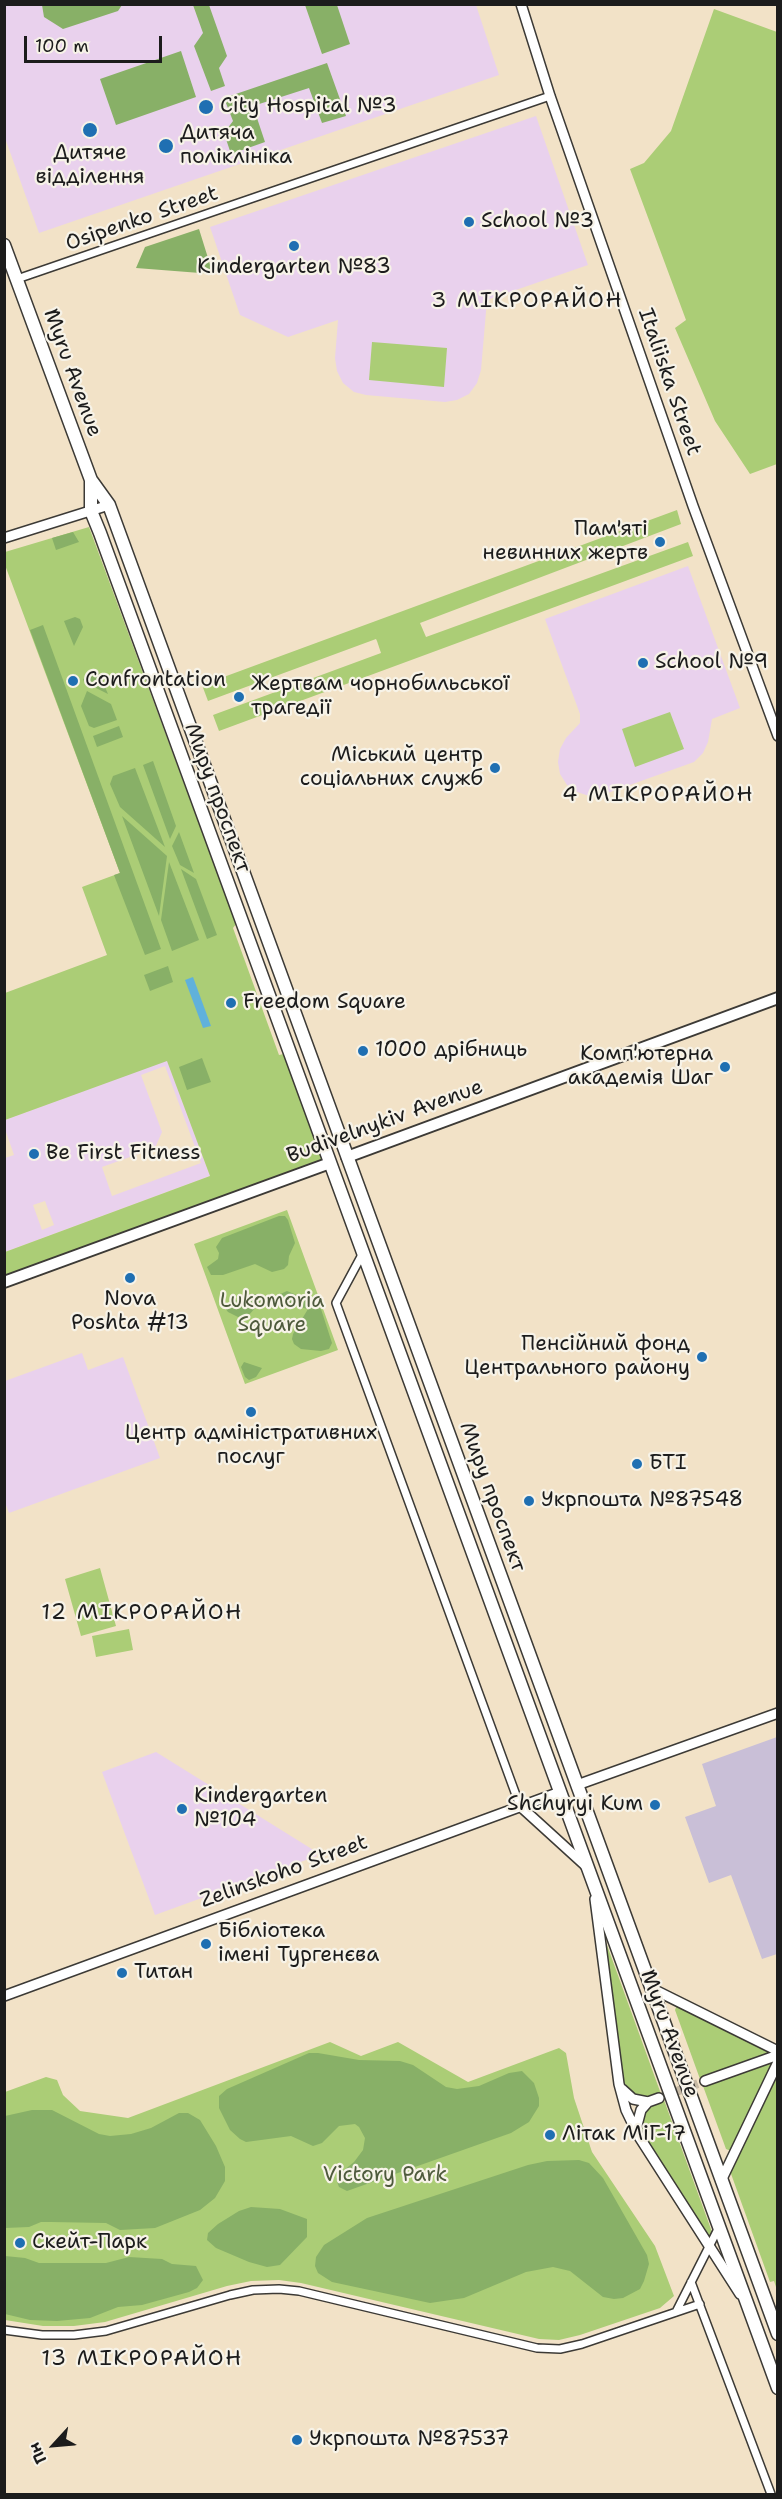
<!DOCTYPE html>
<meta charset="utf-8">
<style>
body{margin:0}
#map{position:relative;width:782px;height:2499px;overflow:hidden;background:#f2e2c7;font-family:"Shantell Sans",sans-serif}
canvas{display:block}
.frame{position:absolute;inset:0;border:6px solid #1c1c1c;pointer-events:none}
.north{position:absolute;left:24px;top:2415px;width:60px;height:60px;-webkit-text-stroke:4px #f7f3e8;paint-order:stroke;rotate:244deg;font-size:16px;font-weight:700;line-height:24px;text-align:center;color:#1c1c1c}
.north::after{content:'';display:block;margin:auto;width:21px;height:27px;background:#1c1c1c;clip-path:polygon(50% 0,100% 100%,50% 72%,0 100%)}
.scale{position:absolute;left:24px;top:36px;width:138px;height:27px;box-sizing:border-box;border:3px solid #1c1c1c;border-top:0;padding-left:8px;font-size:18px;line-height:21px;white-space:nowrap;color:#1c1c1c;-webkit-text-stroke:4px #f7f3e8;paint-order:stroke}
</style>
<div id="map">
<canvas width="782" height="2499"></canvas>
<div class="frame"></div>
<div class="north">Пн</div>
<div class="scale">100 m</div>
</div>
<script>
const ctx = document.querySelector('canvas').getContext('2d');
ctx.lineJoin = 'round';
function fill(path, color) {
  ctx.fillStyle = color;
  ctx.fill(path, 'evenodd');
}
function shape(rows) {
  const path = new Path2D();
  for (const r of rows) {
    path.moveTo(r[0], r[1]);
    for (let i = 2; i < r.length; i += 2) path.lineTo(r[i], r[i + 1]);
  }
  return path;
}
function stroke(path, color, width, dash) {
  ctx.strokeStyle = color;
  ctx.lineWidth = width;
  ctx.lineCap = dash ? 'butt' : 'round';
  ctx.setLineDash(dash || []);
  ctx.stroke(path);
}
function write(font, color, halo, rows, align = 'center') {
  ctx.font = font + ' "Shantell Sans",sans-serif';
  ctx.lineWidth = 4.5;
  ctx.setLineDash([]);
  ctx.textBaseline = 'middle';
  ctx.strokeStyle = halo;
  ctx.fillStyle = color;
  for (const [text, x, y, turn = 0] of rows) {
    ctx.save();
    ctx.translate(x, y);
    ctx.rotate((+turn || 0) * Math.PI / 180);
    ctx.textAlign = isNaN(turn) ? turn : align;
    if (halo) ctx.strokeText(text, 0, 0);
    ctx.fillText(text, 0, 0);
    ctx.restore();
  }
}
fill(shape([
 [5,5,476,5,499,75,39,233,5,138],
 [536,116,588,265,487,300,481,370,477,383,469,394,457,400,445,402,366,395,354,392,343,383,337,371,335,358,338,320,288,337,240,315,210,227],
 [688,566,740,708,712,719,708,742,703,753,694,762,602,795,589,796,577,792,567,785,560,774,558,762,560,749,566,738,580,723,580,714,545,619],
 [167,1060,210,1176,5,1252,5,1158,14,1155,5,1129,5,1120],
 [165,1066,201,1163,112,1196,102,1167,155,1148,162,1132,141,1075],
 [45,1201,54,1225,42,1230,33,1205],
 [82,1353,88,1370,123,1357,160,1458,9,1513,4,1500,5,1381],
 [156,1752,315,1851,317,1856,155,1915,102,1772]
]), '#e9d1ed');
fill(shape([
 [777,1737,777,1954,762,1959,731,1875,709,1883,685,1817,716,1806,702,1764]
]), '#c9bfd7');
fill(shape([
 [714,9,777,32,777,464,750,474,715,421,675,328,686,320,630,169,644,163,671,131],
 [372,342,447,348,444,387,369,380],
 [677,510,681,524,420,623,426,637,688,542,693,556,219,731,213,715,381,653,377,641,376,639,208,701,202,685],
 [89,527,236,924,233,928,279,1055,284,1054,323,1160,5,1276,5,1252,210,1176,167,1061,5,1120,5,993,107,955,82,887,120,873,5,565,5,552],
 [670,712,684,749,635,767,622,729],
 [287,1210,338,1350,245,1384,194,1244],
 [100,1568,116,1626,81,1636,65,1579],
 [129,1629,133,1650,96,1657,92,1636],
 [603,1934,661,2094,650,2098,635,2095,623,2082],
 [677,2005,772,2053,700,2079,675,2010],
 [330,2042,361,2056,398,2042,468,2082,559,2048,566,2053,574,2098,592,2152,655,2246,674,2296,660,2308,580,2335,559,2340,539,2339,301,2283,279,2280,251,2281,227,2286,105,2322,74,2326,43,2326,5,2320,5,2092,46,2077,57,2080,63,2095,80,2111,128,2118],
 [773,2061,731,2151,726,2149,703,2086],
 [777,2073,777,2290,774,2281,770,2282,730,2171],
 [664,2100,712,2232,709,2239,642,2134,641,2120,647,2109]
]), '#abcd76');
fill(shape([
 [42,5,42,4,122,5,118,11,63,29,44,17],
 [193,5,209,5,227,56,219,68,225,86,211,91,194,46,203,33],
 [305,5,337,5,350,44,322,54],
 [181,51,196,97,116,125,100,79],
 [327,63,346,116,322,123,309,88,253,106,265,142,231,154,224,133,233,121,224,98],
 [199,229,213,274,136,268,145,247],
 [73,532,79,542,56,550,52,538],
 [75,617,80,619,83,627,74,646,64,621],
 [43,625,161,949,145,955,114,875,120,873,30,630],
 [99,673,108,694,84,682,83,679],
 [87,691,111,704,117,720,94,728,89,726,81,706],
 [119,726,123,737,97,747,93,736],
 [153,761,176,826,170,839,143,765],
 [135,768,165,847,120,807,110,784,113,776],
 [122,816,167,856,159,916],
 [179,832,194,873,180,865,172,846],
 [169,862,199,940,172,951,161,920],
 [181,869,196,879,217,935,207,939],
 [168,966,173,982,150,991,144,975],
 [202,1058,211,1082,187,1090,179,1067],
 [279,1216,285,1216,288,1220,295,1243,289,1256,288,1265,284,1269,272,1272,255,1264,223,1275,211,1275,207,1267,218,1259,219,1253,216,1247,222,1238],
 [287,1291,299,1296,315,1298,321,1309,332,1343,329,1349,321,1351,301,1349,294,1344,292,1339,293,1334,308,1309,286,1304,277,1306,274,1300,276,1296],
 [250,1294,257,1294,261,1301,249,1315,238,1317,228,1312,225,1308,230,1303],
 [244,1362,262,1368,256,1377,249,1380,245,1377,241,1367],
 [309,2053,318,2053,359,2060,400,2061,413,2065,446,2087,457,2089,479,2086,509,2073,522,2071,534,2083,539,2098,539,2106,529,2122,511,2133,347,2191,339,2187,336,2179,338,2175,354,2162,363,2150,365,2138,359,2127,355,2124,339,2126,322,2143,313,2146,291,2136,246,2142,240,2139,230,2130,219,2108,219,2096,227,2089],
 [32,2110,52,2110,99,2134,110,2136,131,2134,151,2128,179,2113,188,2113,200,2120,216,2146,225,2167,225,2181,215,2198,200,2210,155,2228,120,2230,106,2223,51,2222,41,2222,29,2227,5,2228,5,2116],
 [579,2160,589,2163,603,2178,647,2255,649,2264,644,2281,640,2289,623,2298,614,2299,603,2297,570,2271,553,2267,526,2272,464,2298,430,2303,332,2282,318,2273,315,2266,316,2257,324,2245,367,2218,528,2165,547,2161],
 [251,2207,280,2209,307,2219,307,2237,280,2265,267,2267,249,2262,216,2248,207,2240,208,2233,218,2224,239,2211],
 [5,2256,25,2258,39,2263,106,2263,129,2257,162,2259,172,2264,196,2266,203,2280,197,2288,189,2292,142,2305,118,2307,90,2318,57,2321,30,2320,5,2314]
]), '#88b067');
fill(shape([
 [193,977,211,1026,203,1028,185,980]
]), '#60b1db');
stroke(shape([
 [664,2096,705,2081]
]), '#c7baa5', 9, [9, 4.5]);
const minor = shape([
 [17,279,550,96],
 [363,1253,336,1303,520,1806],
 [691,2282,771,2494],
 [676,2312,719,2227],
 [4,2330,42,2335,74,2335,106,2331,230,2295,253,2290,279,2289,299,2291,537,2348,560,2349,582,2344,700,2304]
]);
const tertiary = shape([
 [521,4,550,96,693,506,778,736],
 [4,538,109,505],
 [577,1785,778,1713],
 [520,1806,587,1867],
 [595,1899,619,2084,626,2110,638,2135,740,2294],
 [651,1988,778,2051],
 [4,1996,560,1792],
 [705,2081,778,2055],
 [622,2089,633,2099,648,2102],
 [636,2129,641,2110,648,2102,659,2098],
 [721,2181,778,2062]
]);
const secondary = shape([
 [347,1157,778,998],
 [4,1282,330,1163]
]);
const trunk = shape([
 [4,245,91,480,109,505,778,2334],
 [91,480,91,511,100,533,778,2388]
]);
stroke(minor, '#3c3a36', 10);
stroke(tertiary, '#3c3a36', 12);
stroke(secondary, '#3c3a36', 14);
stroke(trunk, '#3c3a36', 15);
stroke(minor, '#fff', 7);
stroke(tertiary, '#fff', 9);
stroke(secondary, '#fff', 10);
stroke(trunk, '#fff', 12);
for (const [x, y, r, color] of [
 [206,107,8,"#1f6fb2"],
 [90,130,8,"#1f6fb2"],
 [166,146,8,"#1f6fb2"],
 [469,222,6,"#1f6fb2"],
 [294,246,6,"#1f6fb2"],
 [660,542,6,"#1f6fb2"],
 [643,663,6,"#1f6fb2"],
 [73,681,6,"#1f6fb2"],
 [239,697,6,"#1f6fb2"],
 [495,768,6,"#1f6fb2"],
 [231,1003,6,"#1f6fb2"],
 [363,1051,6,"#1f6fb2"],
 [725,1067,6,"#1f6fb2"],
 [34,1154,6,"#1f6fb2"],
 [130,1278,6,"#1f6fb2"],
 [702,1357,6,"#1f6fb2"],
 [251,1412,6,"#1f6fb2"],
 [637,1464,6,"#1f6fb2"],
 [529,1501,6,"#1f6fb2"],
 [655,1805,6,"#1f6fb2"],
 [182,1809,6,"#1f6fb2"],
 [206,1944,6,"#1f6fb2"],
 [122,1973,6,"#1f6fb2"],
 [550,2135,6,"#1f6fb2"],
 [20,2243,6,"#1f6fb2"],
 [297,2440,6,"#1f6fb2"]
]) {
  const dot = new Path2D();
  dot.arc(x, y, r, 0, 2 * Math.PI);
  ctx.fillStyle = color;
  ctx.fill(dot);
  stroke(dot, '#f7f3e8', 2);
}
write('21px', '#1c1c1c', '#f7f3e8', [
 ["City Hospital №3",220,107],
 ["Дитяча",180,134],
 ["поліклініка",180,158],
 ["Дитяче",90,154,"center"],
 ["відділення",90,178,"center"],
 ["School №3",481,222],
 ["Kindergarten №83",294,268,"center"],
 ["Пам'яті",648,530,"right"],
 ["невинних жертв",648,554,"right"],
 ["School №9",655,663],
 ["Confrontation",85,681],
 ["Жертвам чорнобильської",251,685],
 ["трагедії",251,709],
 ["Міський центр",483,756,"right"],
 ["соціальних служб",483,780,"right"],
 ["Freedom Square",243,1003],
 ["1000 дрібниць",375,1051],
 ["Комп'ютерна",713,1055,"right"],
 ["академія Шаг",713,1079,"right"],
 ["Be First Fitness",46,1154],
 ["Nova",130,1300,"center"],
 ["Poshta #13",130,1324,"center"],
 ["Пенсійний фонд",690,1345,"right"],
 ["Центрального району",690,1369,"right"],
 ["Центр адміністративних",251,1434,"center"],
 ["послуг",251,1458,"center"],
 ["БТІ",649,1464],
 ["Укрпошта №87548",541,1501],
 ["Kindergarten",194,1797],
 ["№104",194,1821],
 ["Shchyryi Kum",643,1805,"right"],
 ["Бібліотека",218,1932],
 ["імені Тургенєва",218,1956],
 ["Титан",134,1973],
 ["Літак МіГ-17",562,2135],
 ["Скейт-Парк",32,2243],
 ["Укрпошта №87537",309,2440]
], 'left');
write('21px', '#1c1c1c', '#f7f3e8', [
 ["Osipenko Street",142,219,-19],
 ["Myru Avenue",72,373,70],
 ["Italiiska Street",669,382,71],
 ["Миру проспект",217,798,70],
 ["Budivelnykiv Avenue",385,1122,-20],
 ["Миру проспект",492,1497,70],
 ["Zelinskoho Street",284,1872,-20],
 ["Myru Avenue",669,2034,70]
]);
write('21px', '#4e5a3c', '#f7f3e8', [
 ["Lukomoria",272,1302],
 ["Square",272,1326],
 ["Victory Park",385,2176]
]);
ctx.letterSpacing = '1.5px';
write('22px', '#1c1c1c', '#f7f3e8', [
 ["3 МІКРОРАЙОН",527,301],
 ["4 МІКРОРАЙОН",658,795],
 ["12 МІКРОРАЙОН",142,1613],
 ["13 МІКРОРАЙОН",142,2359]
]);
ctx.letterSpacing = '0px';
</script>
